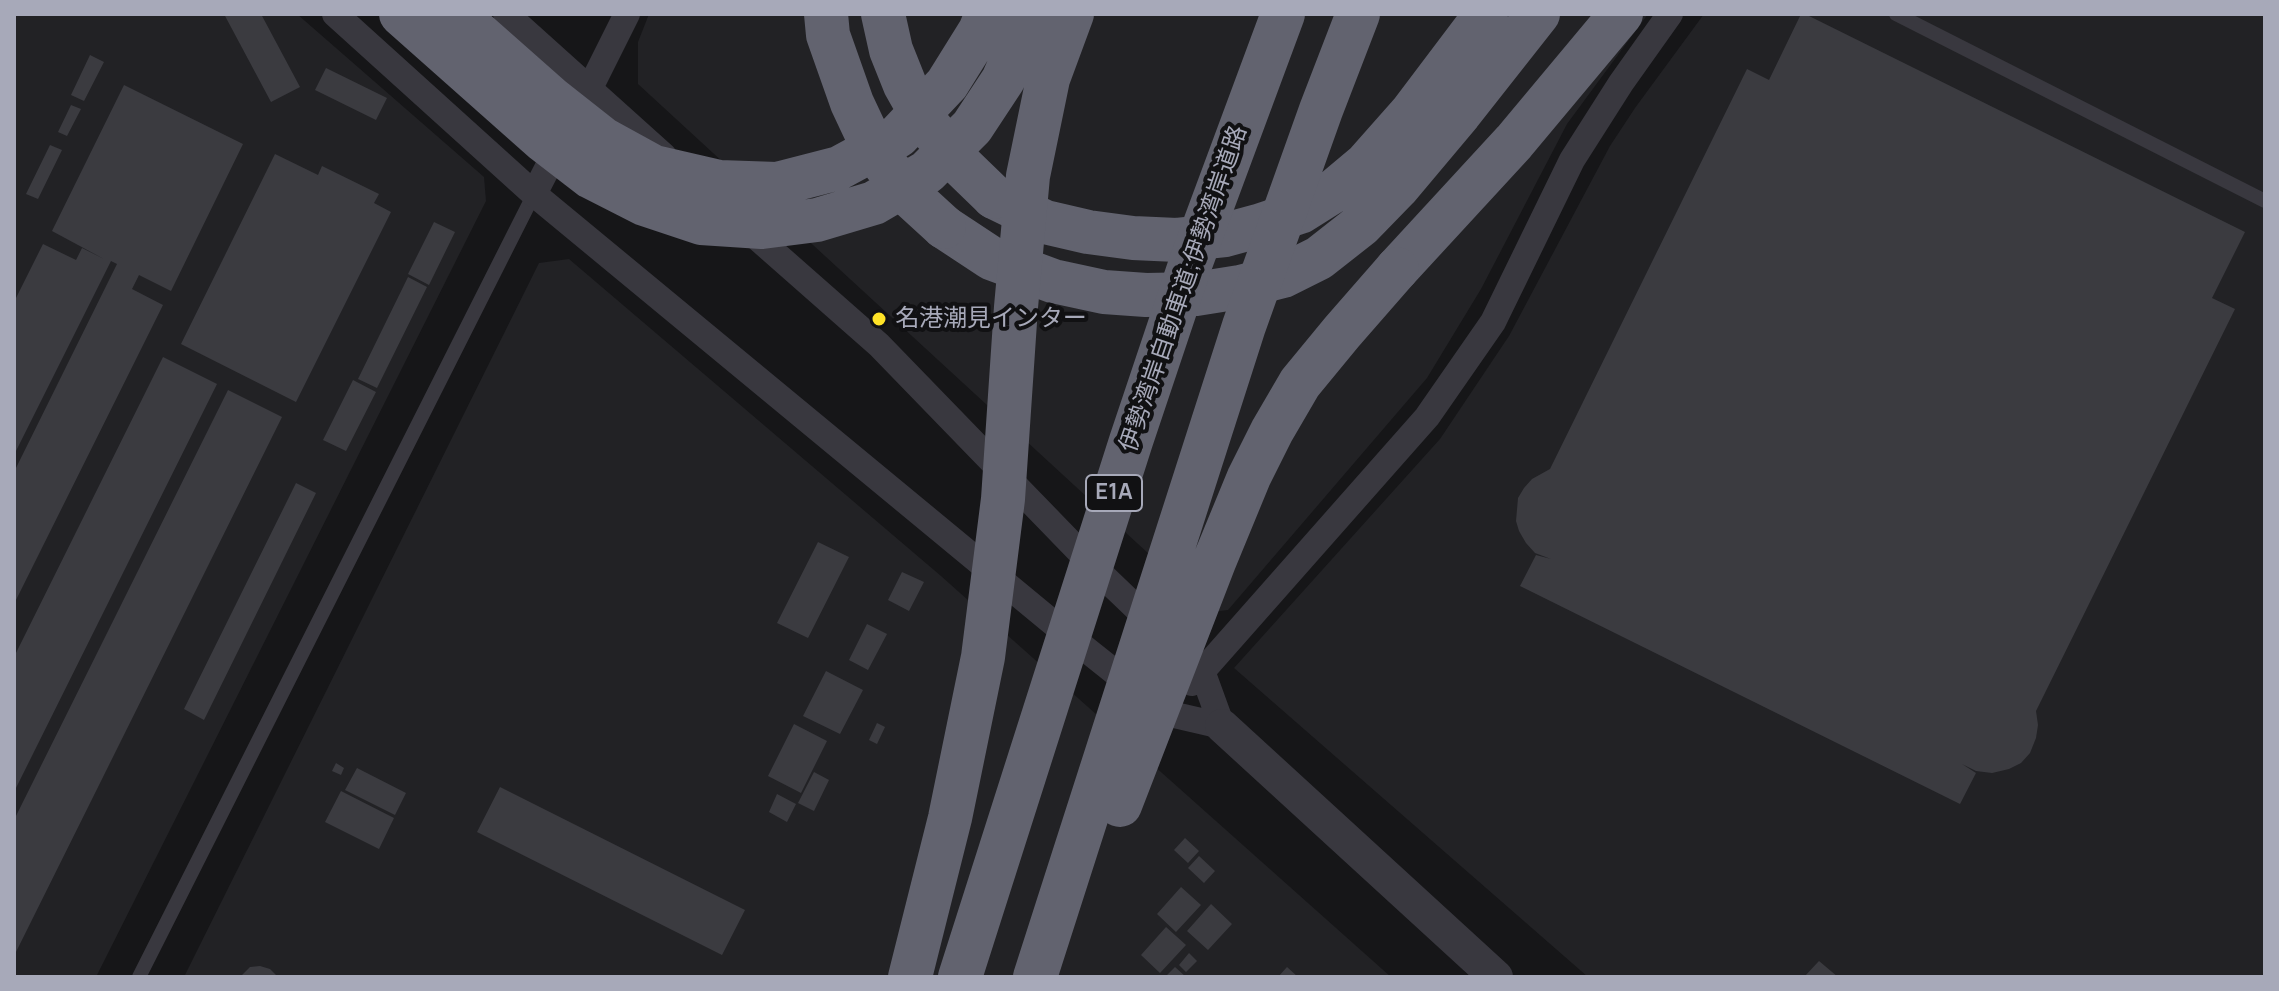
<!DOCTYPE html>
<meta charset="utf-8">
<style>
body{margin:0}
#map{position:relative;width:2279px;height:991px;overflow:hidden;background:#161618;font-family:Manrope,sans-serif}
canvas{display:block}
.frame{position:absolute;inset:0;border:16px solid #a7a9b9;pointer-events:none}
</style>
<div id="map">
<canvas width="2279" height="991"></canvas>
<div class="frame"></div>
</div>
<script>
const ctx = document.querySelector('canvas').getContext('2d');
ctx.lineJoin = 'round';
function fill(path, color) {
  ctx.fillStyle = color;
  ctx.fill(path, 'evenodd');
}
function shape(rows) {
  const path = new Path2D();
  for (const r of rows) {
    path.moveTo(r[0], r[1]);
    for (let i = 2; i < r.length; i += 2) path.lineTo(r[i], r[i + 1]);
  }
  return path;
}
function stroke(path, color, width, dash) {
  ctx.strokeStyle = color;
  ctx.lineWidth = width;
  ctx.lineCap = dash ? 'butt' : 'round';
  ctx.setLineDash(dash || []);
  ctx.stroke(path);
}
function write(font, color, halo, rows, align = 'center') {
  ctx.font = font + ' Manrope,"Noto Sans JP",sans-serif';
  ctx.lineWidth = 8;
  ctx.setLineDash([]);
  ctx.textBaseline = 'middle';
  ctx.strokeStyle = halo;
  ctx.fillStyle = color;
  for (const [text, x, y, turn = 0] of rows) {
    ctx.save();
    ctx.translate(x, y);
    ctx.rotate((+turn || 0) * Math.PI / 180);
    ctx.textAlign = isNaN(turn) ? turn : align;
    if (halo) ctx.strokeText(text, 0, 0);
    ctx.fillText(text, 0, 0);
    ctx.restore();
  }
}
fill(shape([
 [14,14,297,14,484,177,486,201,96,977,14,977],
 [649,14,1648,14,1567,124,1481,289,1427,378,1228,610,1212,612,638,84,638,42],
 [1704,14,2265,14,2265,977,1588,977,1234,668,1440,439,1509,336,1610,146,1635,108],
 [569,259,941,576,1391,977,184,977,539,263]
]), '#222225');
fill(shape([
 [224,14,261,14,300,87,271,102],
 [1801,14,1805,14,2245,232,2212,298,2235,309,2036,711,2038,725,2036,738,2030,753,2021,763,2009,769,1992,773,1976,771,1962,764,1976,773,1960,804,1520,586,1536,555,1551,559,1535,553,1526,543,1519,531,1516,521,1518,498,1524,488,1532,479,1550,469,1747,69,1769,80],
 [90,55,104,62,84,101,71,95],
 [326,68,387,98,376,120,315,90],
 [124,85,243,144,171,291,139,275,132,289,163,305,14,604,14,472,117,264,111,261,14,455,14,302,43,244,76,260,82,248,104,259,52,231],
 [71,105,81,109,67,136,58,132],
 [50,145,62,150,38,199,26,194],
 [275,154,318,175,322,166,379,194,374,203,391,212,296,402,181,344],
 [434,222,455,232,429,285,408,274],
 [408,277,427,287,377,388,358,379],
 [163,357,217,384,14,792,14,657],
 [353,380,376,392,346,451,323,440],
 [228,390,282,417,14,956,14,820],
 [296,483,316,493,204,720,184,709],
 [818,542,849,557,808,638,777,623],
 [902,572,924,582,909,611,888,600],
 [867,624,887,634,868,670,849,660],
 [826,671,863,690,840,734,803,716],
 [877,723,885,727,877,744,869,740],
 [794,724,827,741,801,793,768,776],
 [336,763,344,768,341,775,332,771],
 [357,768,406,793,395,815,345,790],
 [814,772,829,780,814,811,798,803],
 [500,787,745,910,722,955,477,832],
 [341,791,394,818,379,849,325,822],
 [777,794,796,804,787,822,769,812],
 [1185,838,1199,851,1188,863,1174,850],
 [1199,856,1215,871,1204,883,1188,868],
 [1181,887,1201,905,1176,932,1157,914],
 [1211,904,1232,924,1208,950,1187,931],
 [1166,927,1186,945,1160,973,1141,955],
 [1189,953,1197,961,1186,972,1179,965],
 [1819,961,1838,977,1804,977],
 [260,966,270,969,278,977,240,977,250,967],
 [1175,967,1186,977,1165,977],
 [1287,967,1298,977,1278,977]
]), '#3b3b40');
stroke(shape([
 [1896,14,2265,201],
 [139,977,534,194]
]), '#39383f', 14);
stroke(shape([
 [335,14,534,194,1053,623,1166,713,1222,726],
 [506,14,664,156],
 [582,104,627,14],
 [534,194,563,138],
 [745,227,879,345,1104,577,1202,671,1222,726],
 [1192,683,1427,417,1493,322,1572,160,1621,83,1670,14]
]), '#39383f', 26);
stroke(shape([
 [1222,726,1496,977]
]), '#39383f', 34);
stroke(shape([
 [994,197,1045,222,1088,232,1133,238,1177,240,1225,235,1258,226,1300,212,1335,190,1366,164,1412,112,1486,14],
 [944,227,991,258,1053,281,1104,292,1146,295,1196,294,1240,287,1283,276,1319,258,1361,225,1397,188,1460,113,1538,14],
 [1397,269,1514,142,1621,14]
]), '#62636f', 44);
stroke(shape([
 [401,14,543,140,591,177,644,204,701,223,762,227,817,220,874,203,927,172,972,127,1003,80,1032,14],
 [456,14,551,98,603,139,654,167,719,182,777,184,839,168,898,136,947,84,980,31,987,14],
 [826,14,828,35,852,103,875,152,909,195,944,227],
 [883,14,891,50,905,85,927,124,962,166,994,197],
 [1120,805,1214,562,1249,477,1272,431,1300,383,1342,332,1397,269],
 [910,977,950,818,983,657,1003,499,1016,307,1028,176,1048,79,1072,14],
 [960,977,1131,441,1191,262,1283,14],
 [1035,977,1244,326,1321,110,1358,14]
]), '#62636f', 44);
for (const [x, y, r, color] of [
 [879,319,8,"#ffe327"]
]) {
  const dot = new Path2D();
  dot.arc(x, y, r, 0, 2 * Math.PI);
  ctx.fillStyle = color;
  ctx.fill(dot);
  stroke(dot, '#111113', 3);
}
for (const [x, y, w] of [
 [1114,493,56]
]) {
  const box = new Path2D();
  box.roundRect(x - w / 2, y - 18, w, 36, 6);
  ctx.fillStyle = '#111113';
  ctx.fill(box);
  stroke(box, '#a7a9b9', 2);
}
write('bold 22px', '#a7a9b9', null, [
 ["E1A",1114,493]
]);
write('24px', '#a7a9b9', '#111113', [
 ["伊勢湾岸自動車道;伊勢湾岸道路",1184,289,-71]
]);
write('24px', '#a7a9b9', '#111113', [
 ["名港潮見インター",895,319]
], 'left');
</script>
